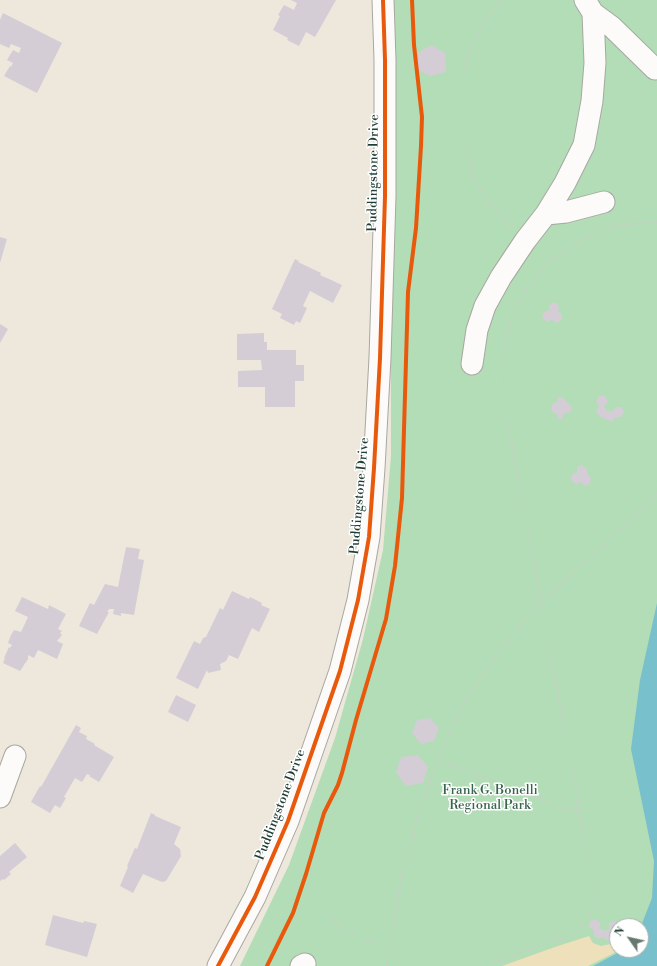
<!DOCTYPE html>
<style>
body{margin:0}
#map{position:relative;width:657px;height:966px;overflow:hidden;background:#eee7dc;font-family:"Libre Bodoni",serif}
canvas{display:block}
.north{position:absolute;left:609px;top:918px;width:40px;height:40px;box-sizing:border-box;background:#fff;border:1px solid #a5b1ae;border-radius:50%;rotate:304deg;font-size:11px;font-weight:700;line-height:16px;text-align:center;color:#1f3d34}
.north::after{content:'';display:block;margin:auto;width:14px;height:18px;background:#67786f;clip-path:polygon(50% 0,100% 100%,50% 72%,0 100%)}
</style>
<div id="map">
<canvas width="657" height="966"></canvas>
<div class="north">N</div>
</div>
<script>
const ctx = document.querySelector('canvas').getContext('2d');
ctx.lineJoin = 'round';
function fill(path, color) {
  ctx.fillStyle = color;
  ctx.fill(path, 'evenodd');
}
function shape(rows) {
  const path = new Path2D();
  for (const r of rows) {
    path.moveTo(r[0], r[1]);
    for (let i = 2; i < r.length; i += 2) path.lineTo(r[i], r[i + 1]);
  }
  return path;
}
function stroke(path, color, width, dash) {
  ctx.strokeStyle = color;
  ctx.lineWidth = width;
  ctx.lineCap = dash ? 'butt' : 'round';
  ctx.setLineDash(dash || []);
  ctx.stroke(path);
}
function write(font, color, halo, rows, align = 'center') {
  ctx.font = font + ' "Libre Bodoni",serif';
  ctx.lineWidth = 3;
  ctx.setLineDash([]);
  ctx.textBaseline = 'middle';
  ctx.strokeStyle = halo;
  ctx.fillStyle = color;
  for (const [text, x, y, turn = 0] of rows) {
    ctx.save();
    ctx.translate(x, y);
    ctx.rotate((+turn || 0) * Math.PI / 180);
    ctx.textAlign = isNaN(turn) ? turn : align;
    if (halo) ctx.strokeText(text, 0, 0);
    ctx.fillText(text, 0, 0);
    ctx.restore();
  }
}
fill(shape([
 [390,0,657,0,657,966,240,966,289,865,335,738,363,639,383,550,391,456],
 [617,926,641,926,641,950,617,950]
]), '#b2ddb6');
fill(shape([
 [589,936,593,943,601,946,610,944,618,951,588,966,502,966,555,947]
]), '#eee0ba');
fill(shape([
 [657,603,657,966,593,966,623,950,641,950,641,926,652,898,654,861,631,749,640,680]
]), '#78c0cc');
fill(shape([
 [291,0,336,0,315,37,306,32,299,46,287,40,288,38,273,30,280,16,278,15,284,5,294,10,297,3],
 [3,13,62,43,37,93,4,76,10,66,11,67,13,63,7,60,13,50,19,53,21,48,11,44,9,48,0,44,0,20],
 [431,45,445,53,446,72,430,76,418,70,418,53],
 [0,237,7,239,0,263],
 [295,259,299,261,298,262,321,273,320,275,342,285,333,303,310,291,303,306,307,308,300,323,296,321,294,325,280,318,282,314,272,309],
 [555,302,559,306,558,312,562,314,562,319,558,323,552,320,547,322,542,318,544,312,549,310,549,305],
 [0,324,8,329,0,343],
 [264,333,264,342,267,342,267,350,296,350,296,365,304,365,304,381,295,381,295,407,265,407,265,387,238,387,238,371,262,370,261,360,237,360,237,334],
 [599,396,605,396,608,402,604,406,607,411,613,411,615,407,622,407,624,412,621,417,615,417,612,422,599,416,596,411,599,406,596,401],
 [558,397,562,397,572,407,571,412,564,413,562,419,559,419,557,414,554,414,551,410,552,404,557,402],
 [582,465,587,469,587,474,591,478,590,484,585,486,581,482,576,484,571,480,572,474,577,473,577,467],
 [126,547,140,549,138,559,144,560,134,615,121,613,121,616,113,614,114,609,109,609,107,612,109,612,97,634,79,626,90,603,94,605,105,584,118,587],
 [232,591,249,599,250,597,262,603,261,605,270,609,259,632,252,628,238,659,229,655,226,661,220,664,221,670,208,673,207,670,198,689,176,678,194,641,200,644,203,638,206,637,220,608,223,610],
 [22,597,48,609,49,605,66,614,58,629,62,631,60,633,62,635,57,641,63,644,57,659,38,650,34,658,28,655,28,659,20,671,3,663,5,658,4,658,9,647,10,648,12,645,8,643,11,635,14,630,21,632,28,617,15,611],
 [176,695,196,705,188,722,168,712],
 [430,718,439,728,434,741,421,744,412,733,417,720],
 [76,725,81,728,79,732,87,736,86,739,95,744,94,745,114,757,99,782,89,776,90,775,87,774,82,782,75,778,64,797,66,798,60,808,55,805,50,813,31,802,40,786,41,787],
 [418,755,428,767,423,783,406,786,396,773,401,757],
 [151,813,155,815,155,816,181,827,174,844,180,849,181,856,166,881,162,882,143,874,133,893,120,886,128,867,127,866,135,848,137,849],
 [15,843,27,857,9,872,11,874,4,880,3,879,0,881,0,856],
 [53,915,83,923,84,921,97,924,87,957,45,945],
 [595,919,601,923,599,928,605,931,609,929,609,923,615,921,619,925,617,926,617,931,614,932,613,938,608,941,603,937,598,939,594,936,594,930,589,927,590,921]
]), '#d4cdd6');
const minor = shape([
 [585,0,593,13,612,27,655,69],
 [546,214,566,212,604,202],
 [472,364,477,330,485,306,501,277,525,241,546,214,565,183,584,145,592,101,595,63,593,13],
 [0,797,15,756],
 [218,966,255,897,288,821,340,671,358,600,369,537,374,468,380,358,385,196,385,60,383,0],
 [301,966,305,964]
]);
stroke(minor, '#a8a8a1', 23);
stroke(shape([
 [502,0,486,20,473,42,462,77,461,120,466,149,474,180,488,202,512,228],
 [437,760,567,809,579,812],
 [327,914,343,930,389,949],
 [387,966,401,880,419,812,437,760,464,703,501,648,541,602,657,495],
 [487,966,516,954,579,932,597,904,505,408,501,369,509,323,524,292,550,260,588,236,616,226,644,222,657,223]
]), '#cbccc8', 2.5, [1, 3]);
stroke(minor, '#fcfbfa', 21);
stroke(shape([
 [218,966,255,897,288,821,340,671,358,600,369,537,374,468,380,358,385,196,385,60,383,0],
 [267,966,293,913,306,874,324,813,338,785,342,773,356,720,386,619,395,566,402,498,408,292,416,228,421,146,422,117,414,45,412,0]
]), '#e8590c', 4);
write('13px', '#1f3d34', '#fff', [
 ["Puddingstone Drive",374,173,-89],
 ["Puddingstone Drive",360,496,-85],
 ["Puddingstone Drive",281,805,-69]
]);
write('13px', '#38634d', '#fff', [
 ["Frank G. Bonelli",490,791],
 ["Regional Park",490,806]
]);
</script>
